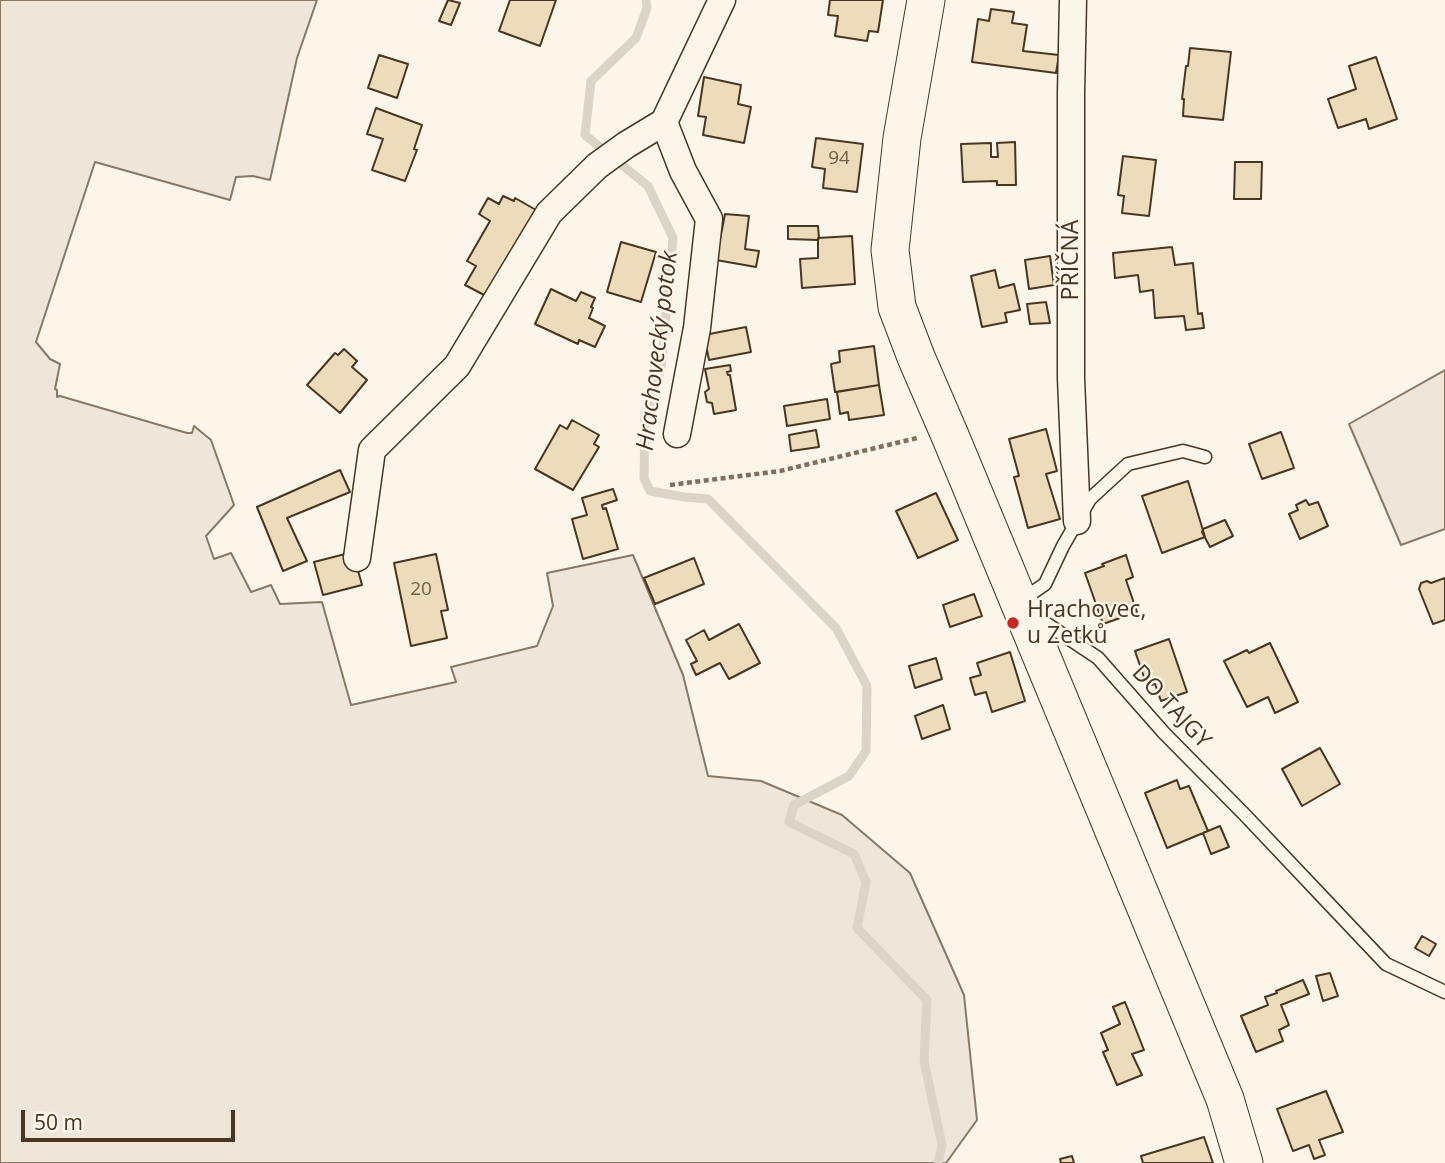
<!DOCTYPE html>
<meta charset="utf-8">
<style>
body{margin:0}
#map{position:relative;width:1445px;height:1163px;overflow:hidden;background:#fbf6e9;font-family:"Open Sans",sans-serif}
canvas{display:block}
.scale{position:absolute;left:21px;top:1110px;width:214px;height:32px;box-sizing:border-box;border:4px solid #4a3520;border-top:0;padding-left:9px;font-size:21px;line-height:24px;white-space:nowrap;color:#4a3520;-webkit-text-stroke:5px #fbf6e9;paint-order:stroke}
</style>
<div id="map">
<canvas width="1445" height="1163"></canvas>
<div class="scale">50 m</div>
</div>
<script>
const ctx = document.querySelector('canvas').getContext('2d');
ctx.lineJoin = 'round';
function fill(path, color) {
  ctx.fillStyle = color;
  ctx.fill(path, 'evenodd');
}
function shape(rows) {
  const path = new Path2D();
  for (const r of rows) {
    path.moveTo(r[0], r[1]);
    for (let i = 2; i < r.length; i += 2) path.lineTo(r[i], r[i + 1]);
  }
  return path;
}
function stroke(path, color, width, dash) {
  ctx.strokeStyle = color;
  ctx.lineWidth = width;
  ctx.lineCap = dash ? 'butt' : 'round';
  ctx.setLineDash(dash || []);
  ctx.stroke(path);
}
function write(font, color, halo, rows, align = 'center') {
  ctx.font = font + ' "Open Sans",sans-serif';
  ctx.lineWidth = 5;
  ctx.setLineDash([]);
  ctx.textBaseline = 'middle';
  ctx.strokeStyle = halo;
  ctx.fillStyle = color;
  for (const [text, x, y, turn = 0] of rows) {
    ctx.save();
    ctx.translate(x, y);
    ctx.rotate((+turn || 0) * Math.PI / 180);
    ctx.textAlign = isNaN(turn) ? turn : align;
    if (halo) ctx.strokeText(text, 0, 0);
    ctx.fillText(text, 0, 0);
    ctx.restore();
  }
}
const green = shape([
 [0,0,317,0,297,58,270,180,253,176,236,177,230,200,95,162,36,342,50,359,60,364,55,389,57,390,57,397,60,396,187,433,192,433,194,426,211,440,234,505,206,536,214,559,231,553,251,592,271,585,280,604,322,602,351,705,456,682,451,667,537,646,553,606,547,573,633,555,683,675,708,776,761,781,842,815,910,873,964,995,977,1120,946,1163,0,1163,0,0],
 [1445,370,1445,529,1401,545,1349,424,1445,370]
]);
fill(green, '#ede6d9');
stroke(green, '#887966', 2);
stroke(shape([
 [646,0,647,8,636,38,591,81,585,135,648,186,673,238,661,368,645,417,644,478,650,491,684,497,708,499,836,628,867,686,866,751,849,776,794,805,789,822,854,854,866,882,857,928,927,1000,924,1061,942,1145,938,1163]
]), '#dcd4c6', 9);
const building = shape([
 [448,0,460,3,451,25,439,21,448,0],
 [510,0,556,0,540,46,499,31,510,0],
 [830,0,883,0,878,32,869,31,867,41,835,36,838,16,828,15,830,0],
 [991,9,1014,12,1012,23,1027,25,1023,51,1059,55,1056,73,972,62,978,19,989,21,991,9],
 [1190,48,1231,52,1223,120,1183,116,1184,99,1182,99,1186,66,1188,66,1190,48],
 [379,55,408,64,397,98,368,88,379,55],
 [1376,57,1397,119,1369,129,1366,119,1338,128,1328,99,1356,89,1349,66,1376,57],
 [704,77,741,85,738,104,751,107,744,143,703,135,706,117,698,116,704,77],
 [376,108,422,125,414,149,417,150,405,181,372,170,383,139,367,134,376,108],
 [816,138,863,144,857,192,823,188,825,169,812,167,816,138],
 [1015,142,1016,185,997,185,997,181,963,182,961,144,991,143,991,157,998,157,997,143,1015,142],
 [1123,156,1156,160,1149,216,1122,213,1124,196,1118,195,1123,156],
 [1235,162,1262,162,1261,199,1234,199,1235,162],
 [503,196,514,201,515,198,536,210,488,297,465,285,476,266,467,261,490,221,479,214,488,198,499,204,503,196],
 [725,214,749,216,745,249,759,251,756,267,716,260,725,214],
 [788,226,818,226,819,238,818,240,788,239,788,226],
 [852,236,855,284,802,288,800,259,818,258,818,238,852,236],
 [621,242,656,252,641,302,607,292,621,242],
 [1172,247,1175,265,1193,263,1198,314,1202,313,1204,328,1186,330,1184,316,1155,318,1153,290,1140,292,1138,275,1115,278,1113,253,1172,247],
 [1050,256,1054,285,1029,289,1025,260,1050,256],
 [995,270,999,288,1014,284,1020,310,1005,313,1007,322,982,327,971,276,995,270],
 [551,289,576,301,581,292,595,298,591,307,593,308,589,318,605,326,595,347,579,340,578,344,535,324,551,289],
 [1046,302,1050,323,1030,324,1027,304,1046,302],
 [746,327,751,352,709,360,704,335,746,327],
 [874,346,879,385,835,392,831,364,840,362,839,351,874,346],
 [344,349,357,361,352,367,367,380,340,413,307,385,335,353,338,355,344,349],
 [730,365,731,371,727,372,728,375,730,375,736,410,714,414,712,403,707,402,705,392,709,389,705,369,730,365],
 [879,385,884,415,849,420,848,412,840,414,837,392,879,385],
 [827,399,830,419,787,426,784,406,827,399],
 [572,420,599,435,594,444,599,447,573,490,535,469,560,425,567,429,572,420],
 [1046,429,1057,471,1046,474,1060,519,1028,528,1014,477,1019,476,1009,439,1046,429],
 [816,430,819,447,791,451,789,435,816,430],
 [1281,432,1294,468,1262,479,1249,444,1281,432],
 [340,470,350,492,287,518,307,561,283,571,257,507,340,470],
 [1188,481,1205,537,1162,553,1142,496,1188,481],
 [613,489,617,500,602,505,603,509,606,508,618,549,583,559,572,519,587,515,582,498,613,489],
 [936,493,958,540,918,558,896,511,936,493],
 [1306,500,1309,505,1318,502,1328,526,1300,539,1289,514,1298,510,1296,505,1306,500],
 [1225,520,1233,536,1210,547,1202,532,1203,529,1225,520],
 [353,552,362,585,323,595,314,562,353,552],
 [436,554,448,610,441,611,447,638,411,646,394,563,436,554],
 [1126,555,1133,577,1126,580,1137,612,1103,624,1085,573,1104,566,1102,564,1126,555],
 [694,558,704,584,655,604,644,578,694,558],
 [1445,578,1445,620,1433,624,1419,589,1421,583,1427,581,1431,583,1445,578],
 [974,594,982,616,950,627,943,605,974,594],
 [739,624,760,663,729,679,720,663,696,675,691,664,697,661,686,640,704,630,709,640,739,624],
 [1169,639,1187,692,1161,701,1155,684,1147,686,1135,651,1169,639],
 [1270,643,1298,702,1275,713,1268,697,1247,707,1224,661,1247,650,1249,653,1270,643],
 [1010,652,1025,701,992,712,986,692,975,695,970,678,981,675,977,663,1010,652],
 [936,658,942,679,915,688,909,666,936,658],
 [943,705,950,729,922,739,915,716,943,705],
 [1320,748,1340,784,1302,806,1282,769,1320,748],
 [1177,780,1180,789,1189,786,1208,831,1167,848,1145,793,1177,780],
 [1220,826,1229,847,1211,854,1203,833,1220,826],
 [1422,936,1436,944,1429,956,1415,948,1422,936],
 [1330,973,1338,996,1323,1001,1316,976,1330,973],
 [1303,980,1309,994,1281,1005,1289,1025,1279,1030,1283,1041,1256,1052,1241,1016,1268,1005,1265,997,1277,993,1276,991,1303,980],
 [1125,1002,1144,1050,1132,1054,1142,1075,1117,1085,1103,1052,1108,1050,1101,1033,1120,1024,1113,1007,1125,1002],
 [1326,1091,1343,1132,1319,1140,1325,1155,1314,1159,1309,1145,1293,1151,1277,1109,1326,1091],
 [1204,1137,1213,1163,1143,1163,1141,1156,1204,1137],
 [1072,1156,1074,1163,1061,1163,1060,1159,1072,1156]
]);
fill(building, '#ecdcbc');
stroke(building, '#4a3520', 2);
const lane = shape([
 [1022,600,1045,584,1063,546,1090,499,1128,464,1183,451,1205,457],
 [1035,616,1098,658,1164,733,1244,814,1386,964,1445,992]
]);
const street = shape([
 [1073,0,1071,93,1071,378,1077,521],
 [664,122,683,171,709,219,697,328,677,434],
 [357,558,372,450,457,366,549,213,597,166,626,145,664,122,722,0]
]);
const secondary = shape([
 [926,0,902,138,890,250,897,307,916,357,951,438,1225,1099,1244,1163]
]);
stroke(lane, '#4a3520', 15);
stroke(street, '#4a3520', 29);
stroke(secondary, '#4a3520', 39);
stroke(shape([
 [670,485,780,471,917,438]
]), '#7f6f5c', 4.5, [5, 3.5]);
stroke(lane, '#fbf6e9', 12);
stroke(street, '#fbf6e9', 26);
stroke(secondary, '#fbf6e9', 37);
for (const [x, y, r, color] of [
 [1013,623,7,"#c62828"]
]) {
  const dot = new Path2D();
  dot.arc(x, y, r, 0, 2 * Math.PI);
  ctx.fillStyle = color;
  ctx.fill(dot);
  stroke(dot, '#fbf6e9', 2.5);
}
write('19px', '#725f47', null, [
 ["94",839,159],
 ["20",421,590]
]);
write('23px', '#4a3520', '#fbf6e9', [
 ["PŘÍČNÁ",1071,260,-90],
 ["DO TAJGY",1171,707,47]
]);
write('23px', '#4a3520', '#fbf6e9', [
 ["Hrachovec,",1027,610],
 ["u Zetků",1027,636]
], 'left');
write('italic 24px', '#4a3520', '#fbf6e9', [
 ["Hrachovecký potok",658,351,-83]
]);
</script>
